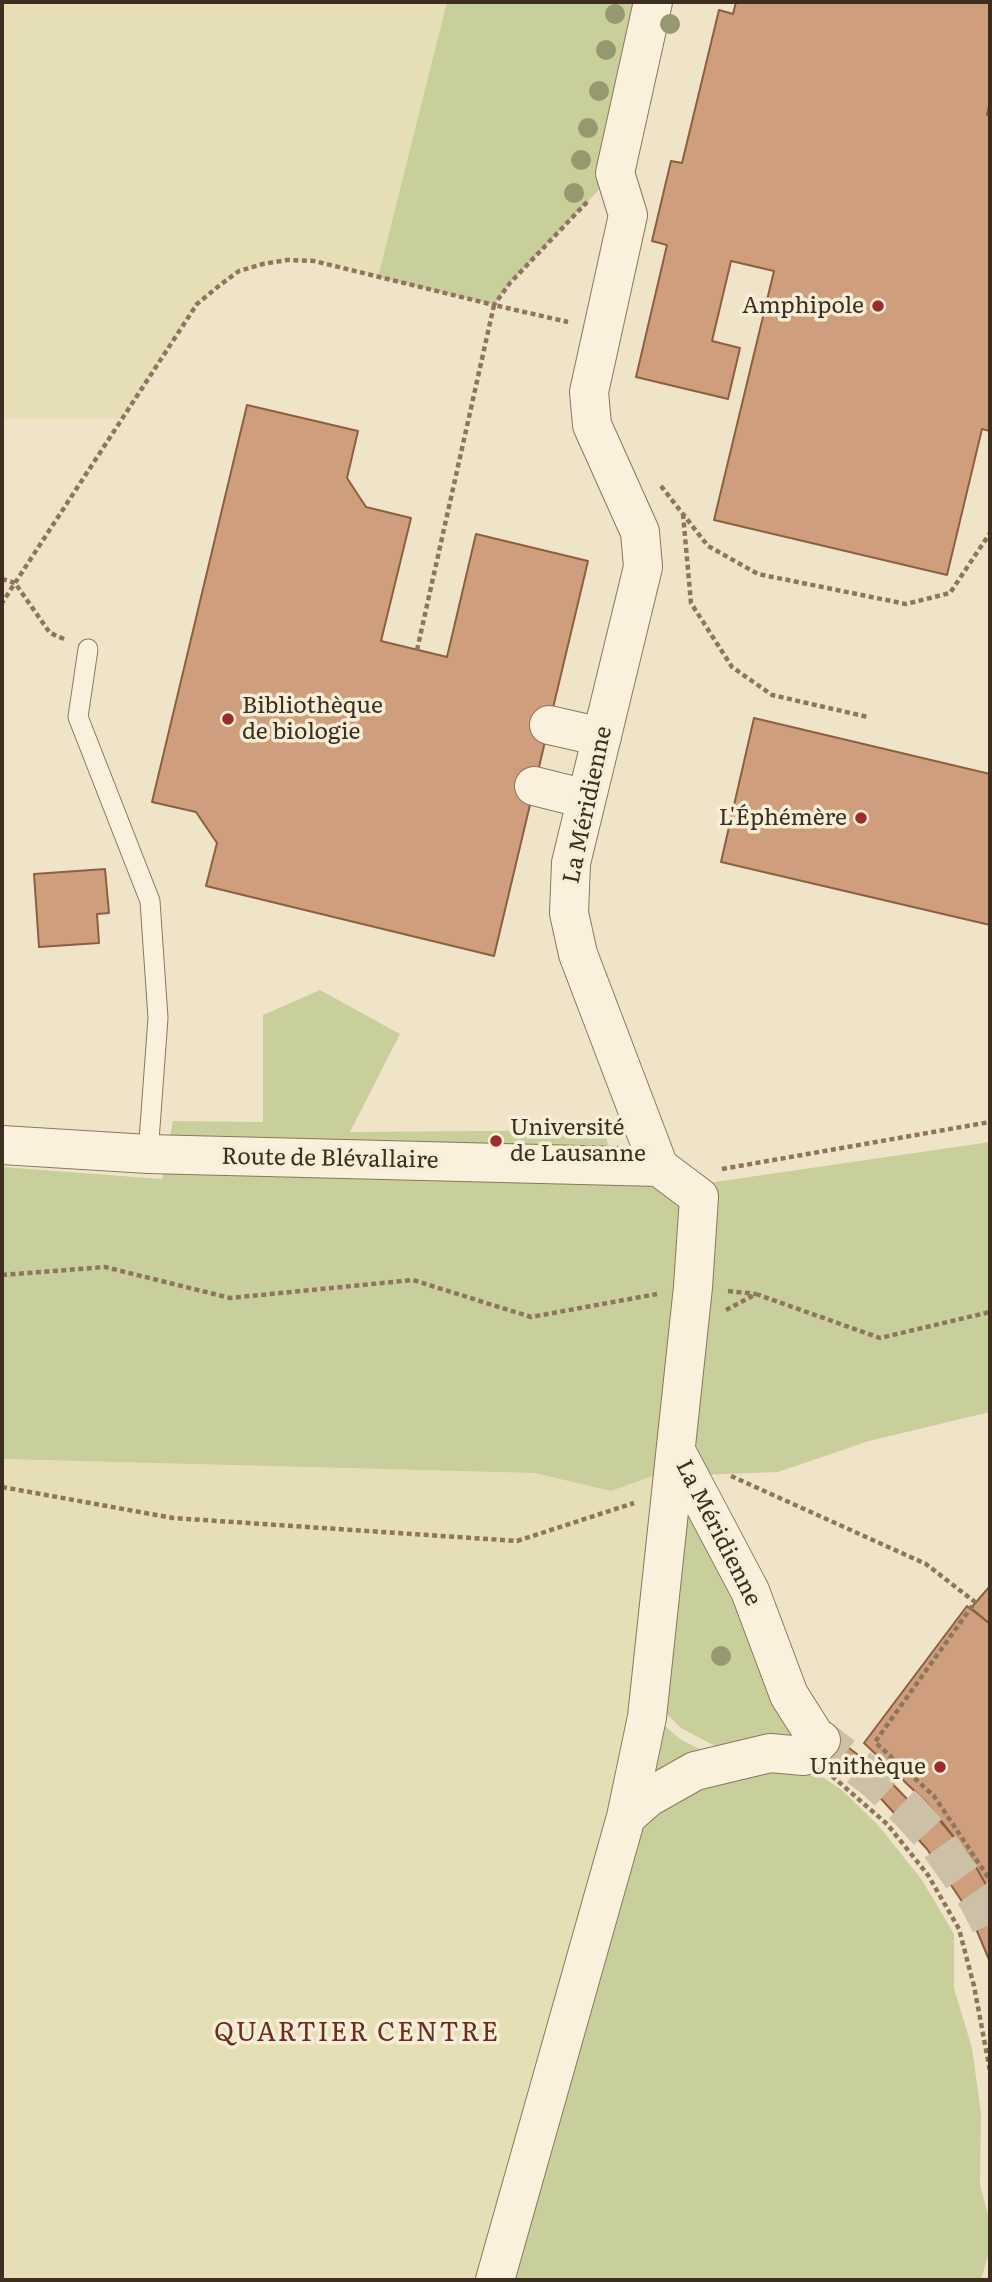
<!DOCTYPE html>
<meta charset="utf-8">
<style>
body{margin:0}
#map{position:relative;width:992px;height:2282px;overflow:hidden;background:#f0e4c8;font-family:Literata,serif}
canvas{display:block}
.frame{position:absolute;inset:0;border:4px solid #3d2e20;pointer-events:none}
</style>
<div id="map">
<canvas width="992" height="2282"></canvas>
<div class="frame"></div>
</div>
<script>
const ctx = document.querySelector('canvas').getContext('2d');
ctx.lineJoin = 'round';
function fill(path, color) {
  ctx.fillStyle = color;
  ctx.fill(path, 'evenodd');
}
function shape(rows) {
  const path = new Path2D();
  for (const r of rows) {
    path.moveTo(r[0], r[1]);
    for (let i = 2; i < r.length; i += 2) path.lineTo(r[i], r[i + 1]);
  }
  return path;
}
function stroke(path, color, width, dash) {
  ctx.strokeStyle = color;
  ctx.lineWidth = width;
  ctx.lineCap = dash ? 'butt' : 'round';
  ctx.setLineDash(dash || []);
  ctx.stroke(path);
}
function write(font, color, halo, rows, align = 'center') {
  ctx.font = font + ' Literata,serif';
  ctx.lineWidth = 7;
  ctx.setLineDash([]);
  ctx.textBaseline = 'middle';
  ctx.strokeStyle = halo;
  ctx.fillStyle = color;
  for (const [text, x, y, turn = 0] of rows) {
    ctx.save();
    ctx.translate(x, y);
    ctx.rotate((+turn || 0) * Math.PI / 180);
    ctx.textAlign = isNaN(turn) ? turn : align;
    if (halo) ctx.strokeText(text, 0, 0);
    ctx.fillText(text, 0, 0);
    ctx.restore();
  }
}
fill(shape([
 [2,2,447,2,378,277,314,261,287,260,239,271,197,304,123,418,2,419],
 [2,1459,534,1473,611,1491,661,1473,635,1712,488,2280,2,2280]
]), '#e6deb5');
fill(shape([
 [447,2,653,2,615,173,510,283,494,305,378,277],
 [320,990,400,1034,350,1132,604,1130,620,1186,701,1184,990,1142,990,1412,869,1441,778,1472,702,1475,661,1473,611,1491,534,1473,2,1459,2,1167,162,1179,173,1121,263,1122,263,1015],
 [682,1484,803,1741,730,1749,715,1746,681,1728,659,1706],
 [656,1718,680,1739,709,1754,652,1784],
 [807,1767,842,1790,878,1825,922,1880,954,1934,954,1988,972,2048,981,2113,980,2185,990,2222,990,2249,981,2280,505,2280,636,1832,685,1784]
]), '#c9cf9b');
const building = shape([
 [736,2,990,2,990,101,987,115,990,116,990,431,982,429,947,575,714,520,774,271,731,261,712,341,740,348,728,399,636,377,667,245,652,241,671,161,682,163,719,10,733,14,736,2],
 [247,405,358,431,347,478,366,507,411,518,381,641,447,657,476,534,588,561,494,956,206,886,217,843,196,812,152,802,247,405],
 [754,718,990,774,990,925,721,862,754,718],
 [105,869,109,913,97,914,99,943,39,947,34,874,105,869],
 [990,1586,990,1624,971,1608,990,1586],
 [967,1606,990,1624,990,1892,971,1858,925,1801,864,1743,967,1606],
 [820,1726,882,1773,908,1800,916,1792,971,1858,990,1892,990,1962,969,1912,927,1849,873,1790,807,1741,820,1726]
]);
fill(building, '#cf9f7d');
stroke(building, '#8d5f41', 2);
stroke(shape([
 [813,1733,874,1779,908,1810,937,1842,978,1900,990,1924]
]), '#ccc0a6', 38, [38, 19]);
const lane = shape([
 [88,649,78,717,150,901,158,1018,148,1154]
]);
const street = shape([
 [549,725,602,737],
 [534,786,586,799],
 [2,1145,148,1154,659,1167],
 [676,1451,750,1591,789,1695,813,1733],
 [626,1817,649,1797,695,1771,770,1753,804,1756,821,1740],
 [495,2280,626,1817,647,1717,693,1287,699,1197,659,1167,578,954,569,913,571,863,643,567,640,532,592,425,589,392,628,215,615,173,653,2]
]);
stroke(lane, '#8d765c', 21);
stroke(street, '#8d765c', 40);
stroke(shape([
 [661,486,708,546,758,574,906,604,950,593,990,533],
 [683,514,691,603,732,667,772,695,868,717],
 [2,579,15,583,2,603],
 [64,639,50,633,15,583,197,304,220,285,239,271,263,264,287,260,314,261,494,305,510,283,588,201],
 [417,650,494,305,568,322],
 [722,1169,990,1122],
 [2,1275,105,1267,230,1298,413,1280,531,1317,657,1294],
 [728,1291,756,1294],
 [726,1310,756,1294,880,1338,990,1312],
 [731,1476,926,1564,975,1602,875,1742,934,1796,990,1880],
 [2,1487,173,1518,517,1541,634,1503],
 [832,1776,887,1824,928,1875,959,1929,974,1986,990,2071],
 [989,2280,990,2278]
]), '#8d765c', 4.5, [5, 3.5]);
stroke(lane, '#faf1dc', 19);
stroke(street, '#faf1dc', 38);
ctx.fillStyle = '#96986f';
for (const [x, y] of [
 [615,14],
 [670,24],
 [606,50],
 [599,91],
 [588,128],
 [581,160],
 [574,193],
 [721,1656]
]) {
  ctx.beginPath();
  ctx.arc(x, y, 10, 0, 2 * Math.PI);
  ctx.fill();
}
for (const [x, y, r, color] of [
 [878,306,7,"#9e2a2b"],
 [228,719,7,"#9e2a2b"],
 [861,818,7,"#9e2a2b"],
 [496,1141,7,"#9e2a2b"],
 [940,1767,7,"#9e2a2b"]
]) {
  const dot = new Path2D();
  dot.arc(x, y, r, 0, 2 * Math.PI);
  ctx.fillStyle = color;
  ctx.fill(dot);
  stroke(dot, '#f7eed8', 2.5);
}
write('23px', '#3d2e20', '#f7eed8', [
 ["Amphipole",864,306],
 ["Bibliothèque",242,706,"left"],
 ["de biologie",242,732,"left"],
 ["L'Éphémère",847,818],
 ["Université",510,1128,"left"],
 ["de Lausanne",510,1154,"left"],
 ["Unithèque",926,1767]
], 'right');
write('23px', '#3d2e20', '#f7eed8', [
 ["La Méridienne",588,805,-78],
 ["Route de Blévallaire",330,1159,1],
 ["La Méridienne",718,1533,63]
]);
ctx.letterSpacing = '2px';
write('26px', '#6b2e1e', '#f7eed8', [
 ["QUARTIER CENTRE",357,2033]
]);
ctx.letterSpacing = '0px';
</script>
